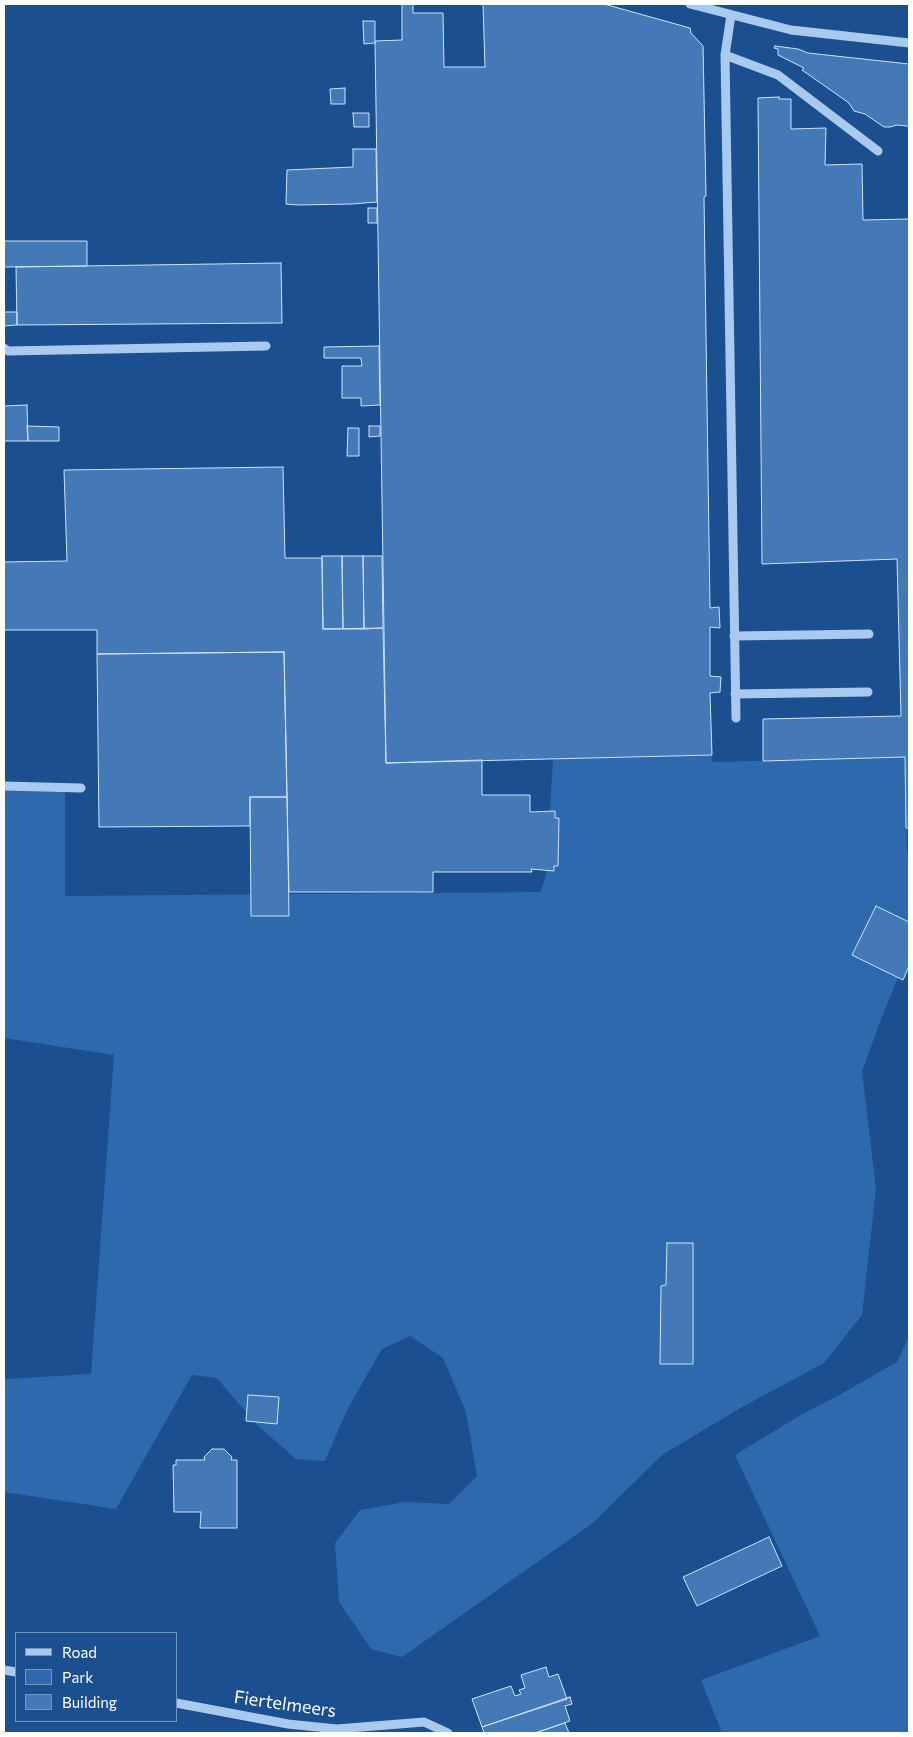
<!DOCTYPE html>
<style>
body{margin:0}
#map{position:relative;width:913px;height:1737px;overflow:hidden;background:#1b4f8f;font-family:Commissioner,sans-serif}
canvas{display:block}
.frame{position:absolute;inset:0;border:5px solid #fff;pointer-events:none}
.legend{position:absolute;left:15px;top:1632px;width:162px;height:90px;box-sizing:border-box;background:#1b4f8f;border:1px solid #7695bc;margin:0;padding:6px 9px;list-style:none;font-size:15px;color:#fff}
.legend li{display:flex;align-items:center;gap:10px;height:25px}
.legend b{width:25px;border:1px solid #7695bc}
</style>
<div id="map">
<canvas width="913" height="1737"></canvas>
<div class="frame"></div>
<ul class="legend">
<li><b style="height:6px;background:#a9c9ee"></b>Road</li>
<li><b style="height:14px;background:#2e69ad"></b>Park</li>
<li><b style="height:14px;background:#4478b7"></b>Building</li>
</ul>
</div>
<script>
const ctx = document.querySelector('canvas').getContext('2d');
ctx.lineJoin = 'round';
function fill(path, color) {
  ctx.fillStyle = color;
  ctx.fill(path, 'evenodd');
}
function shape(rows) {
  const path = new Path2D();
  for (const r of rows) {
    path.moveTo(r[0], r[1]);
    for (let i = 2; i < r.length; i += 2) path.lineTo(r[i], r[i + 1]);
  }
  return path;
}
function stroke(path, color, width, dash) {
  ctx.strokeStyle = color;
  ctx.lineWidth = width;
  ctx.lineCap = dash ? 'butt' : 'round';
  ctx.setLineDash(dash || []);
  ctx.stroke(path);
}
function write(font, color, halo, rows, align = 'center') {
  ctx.font = font + ' Commissioner,sans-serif';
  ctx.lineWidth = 4;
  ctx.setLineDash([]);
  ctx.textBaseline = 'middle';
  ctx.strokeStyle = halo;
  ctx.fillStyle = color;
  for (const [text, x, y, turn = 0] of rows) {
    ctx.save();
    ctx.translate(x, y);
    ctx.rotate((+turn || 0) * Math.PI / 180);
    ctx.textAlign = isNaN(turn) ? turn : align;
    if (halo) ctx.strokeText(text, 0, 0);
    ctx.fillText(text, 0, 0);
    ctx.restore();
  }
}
fill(shape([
 [712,755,712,762,905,757,907,852,909,852,909,962,902,968,883,1014,862,1071,876,1189,862,1315,824,1363,742,1407,662,1455,593,1523,402,1657,371,1649,339,1602,335,1543,360,1510,405,1502,449,1504,477,1476,466,1412,443,1358,410,1336,382,1349,347,1410,325,1461,296,1459,259,1427,217,1378,192,1375,116,1509,4,1492,4,1379,91,1374,114,1055,4,1038,4,788,65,790,65,896,540,892,546,876,553,759],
 [909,1336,909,1733,722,1733,701,1680,820,1636,735,1455,799,1416,839,1395,897,1362]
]), '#2e69ad');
const building = shape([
 [402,4,413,4,413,13,443,13,444,67,485,67,483,4,604,4,690,28,691,33,703,46,706,196,704,197,710,608,719,607,720,628,710,627,710,676,721,677,720,692,710,693,712,755,386,763,375,41,402,40,402,4],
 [363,21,375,21,375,43,364,44,363,21],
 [775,46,798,49,808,53,909,64,909,128,907,126,897,125,890,127,884,127,865,114,854,111,849,103,802,70,804,68,778,55,778,49,774,48,775,46],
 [345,88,345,104,331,104,330,89,345,88],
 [779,97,779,99,791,99,791,129,826,128,825,165,862,164,863,220,909,219,909,828,906,828,905,757,763,761,763,719,901,716,897,559,762,564,758,98,779,97],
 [353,113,369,113,369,127,354,127,353,113],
 [353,149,376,149,377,202,352,204,297,205,286,204,287,170,353,167,353,149],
 [368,208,377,208,377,223,368,223,368,208],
 [4,241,87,241,87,266,4,267,4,241],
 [281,263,282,323,17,325,16,267,281,263],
 [4,312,17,312,17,325,4,326,4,312],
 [379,346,380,405,361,406,361,398,342,398,342,366,362,366,361,358,324,358,324,347,379,346],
 [27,405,28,441,4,441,4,406,27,405],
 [27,426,59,427,59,441,28,441,27,426],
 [369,426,380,426,380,436,369,437,369,426],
 [348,428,359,428,359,456,347,456,348,428],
 [283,467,285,558,322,558,323,629,383,628,386,763,482,760,482,795,530,795,530,812,555,811,555,818,559,818,558,866,554,866,554,871,531,869,532,872,433,872,433,892,289,892,284,652,97,654,97,630,4,630,4,562,67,561,64,470,283,467],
 [322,556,342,556,343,629,323,629,322,556],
 [342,556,363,556,364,629,343,629,342,556],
 [363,556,382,556,383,628,364,629,363,556],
 [284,652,287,797,250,797,250,826,99,827,97,654,284,652],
 [250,797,287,797,289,916,251,916,250,797],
 [876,906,909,922,909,966,903,980,852,955,876,906],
 [667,1243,693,1243,693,1364,660,1364,661,1286,666,1285,667,1243],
 [248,1395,279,1397,277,1424,246,1421,248,1395],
 [212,1449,224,1449,232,1457,231,1460,237,1460,237,1528,200,1528,201,1512,174,1512,173,1465,176,1465,176,1460,205,1460,204,1457,212,1449],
 [769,1537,782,1566,697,1606,683,1577,769,1537],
 [546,1667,549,1677,558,1674,567,1699,482,1727,472,1699,511,1686,515,1696,521,1694,519,1690,525,1688,521,1675,546,1667],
 [570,1697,572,1704,565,1706,570,1721,535,1733,484,1733,482,1727,570,1697],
 [565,1723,569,1733,535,1733,565,1723]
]);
fill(building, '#4478b7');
stroke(building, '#cfe3fa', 1);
stroke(shape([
 [690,4,791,30,909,43],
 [731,15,725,55,736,718],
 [725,55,778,75,878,151],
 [4,348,8,351,266,346],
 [734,636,869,634],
 [735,694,868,692],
 [4,786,81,788],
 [4,1670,16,1672],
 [176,1703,288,1724,337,1729,424,1722,448,1733]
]), '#a9c9ee', 9);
write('18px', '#fff', '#1b4f8f', [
 ["Fiertelmeers",285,1704,8]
]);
</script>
